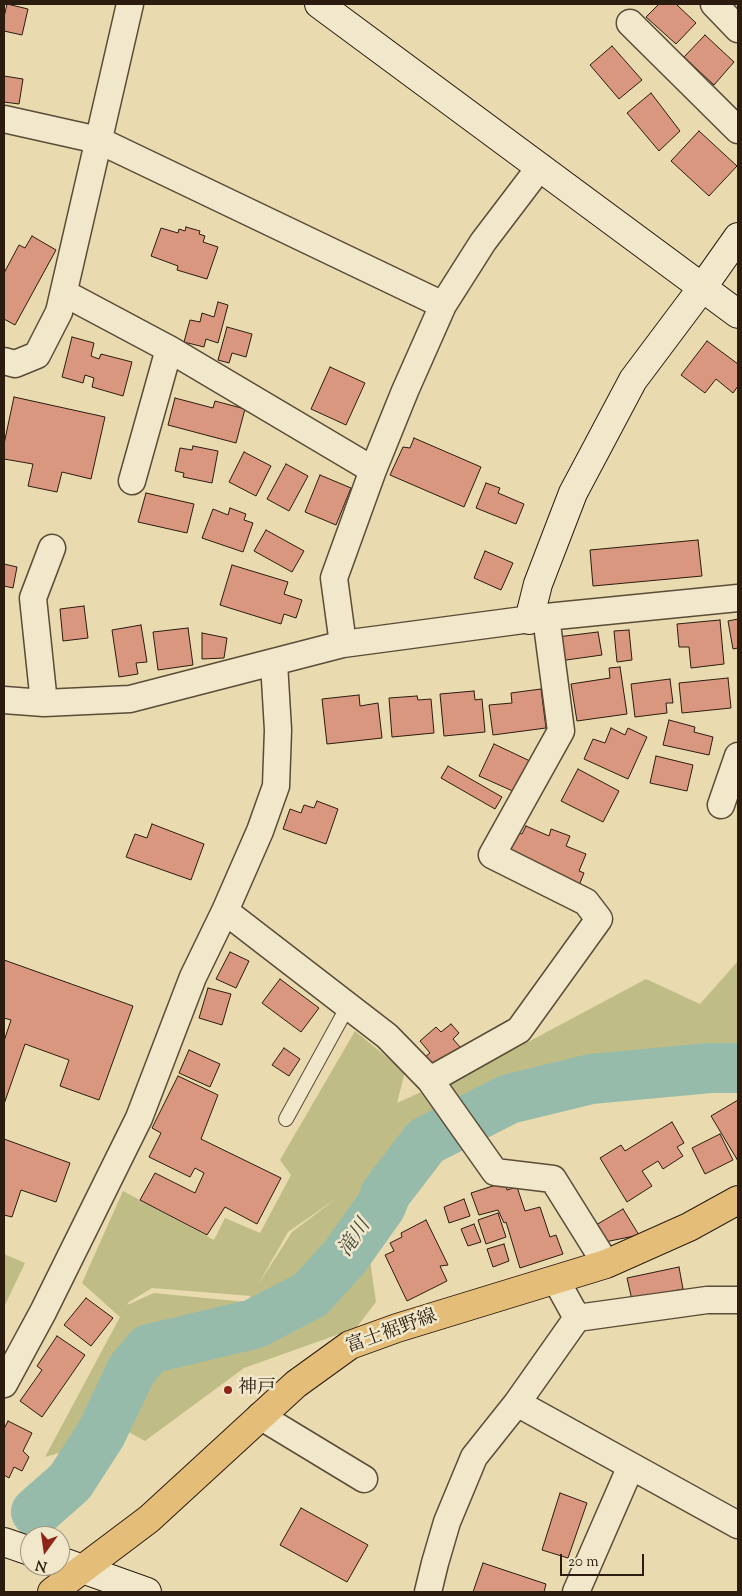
<!DOCTYPE html>
<meta charset="utf-8">
<style>
body{margin:0}
#map{position:relative;width:742px;height:1596px;overflow:hidden;background:#e9daaf;font-family:"Sorts Mill Goudy",serif}
canvas{display:block}
.frame{position:absolute;inset:0;border:5px solid #2b1c0f;pointer-events:none}
.north{position:absolute;left:20px;top:1526px;width:50px;height:50px;box-sizing:border-box;background:#f1e7cb;border:1px solid #a29680;border-radius:50%;rotate:194deg;font-size:14px;font-weight:700;line-height:20px;text-align:center;color:#2b1c0f}
.north::after{content:'';display:block;margin:auto;width:18px;height:22px;background:#8f2418;clip-path:polygon(50% 0,100% 100%,50% 72%,0 100%)}
.scale{position:absolute;left:560px;top:1554px;width:84px;height:22px;box-sizing:border-box;border:2px solid #2b1c0f;border-top:0;padding-left:6px;font-size:15px;line-height:18px;white-space:nowrap;color:#2b1c0f;-webkit-text-stroke:4px #f1e7cb;paint-order:stroke}
</style>
<div id="map">
<canvas width="742" height="1596"></canvas>
<div class="frame"></div>
<div class="north">N</div>
<div class="scale">20 m</div>
</div>
<script>
const ctx = document.querySelector('canvas').getContext('2d');
ctx.lineJoin = 'round';
function fill(path, color) {
  ctx.fillStyle = color;
  ctx.fill(path, 'evenodd');
}
function shape(rows) {
  const path = new Path2D();
  for (const r of rows) {
    path.moveTo(r[0], r[1]);
    for (let i = 2; i < r.length; i += 2) path.lineTo(r[i], r[i + 1]);
  }
  return path;
}
function stroke(path, color, width, dash) {
  ctx.strokeStyle = color;
  ctx.lineWidth = width;
  ctx.lineCap = dash ? 'butt' : 'round';
  ctx.setLineDash(dash || []);
  ctx.stroke(path);
}
function write(font, color, halo, rows, align = 'center') {
  ctx.font = font + ' "Sorts Mill Goudy","Noto Serif JP",serif';
  ctx.lineWidth = 5;
  ctx.setLineDash([]);
  ctx.textBaseline = 'middle';
  ctx.strokeStyle = halo;
  ctx.fillStyle = color;
  for (const [text, x, y, turn = 0] of rows) {
    ctx.save();
    ctx.translate(x, y);
    ctx.rotate((+turn || 0) * Math.PI / 180);
    ctx.textAlign = isNaN(turn) ? turn : align;
    if (halo) ctx.strokeText(text, 0, 0);
    ctx.fillText(text, 0, 0);
    ctx.restore();
  }
}
fill(shape([
 [738,961,738,1066,694,1077,541,1109,453,1135,425,1182,369,1253,376,1302,356,1328,244,1368,145,1441,105,1419,66,1451,45,1457,120,1317,82,1283,123,1191,214,1240,225,1218,260,1233,291,1175,280,1160,355,1031,405,1072,397,1103,513,1050,646,979,700,1004],
 [337,1198,292,1232,258,1285,288,1232],
 [152,1288,251,1296,246,1302,154,1293,127,1305,129,1302],
 [4,1254,25,1263,4,1307]
]), '#bfbd85');
stroke(shape([
 [36,1512,70,1482,101,1434,132,1369,149,1349,254,1324,310,1295,344,1258,381,1206,386,1193,426,1141,509,1099,591,1079,710,1068,738,1068]
]), '#97bbab', 50);
const building = shape([
 [7,4,28,9,22,35,4,31,4,17,7,4],
 [659,4,676,4,696,23,676,44,646,17,659,4],
 [705,35,734,62,714,85,684,57,705,35],
 [612,46,642,80,619,99,590,65,612,46],
 [4,76,23,79,19,104,4,102,4,76],
 [651,93,680,131,659,151,627,113,651,93],
 [699,131,737,166,709,196,671,161,699,131],
 [186,227,200,231,199,234,205,236,203,242,218,247,207,279,177,270,178,266,151,256,161,228,178,233,179,229,185,231,186,227],
 [32,236,56,250,15,325,4,319,4,273,19,245,25,248,32,236],
 [218,302,228,305,218,343,206,339,204,347,184,342,190,320,200,322,202,313,214,317,218,302],
 [227,327,252,334,246,357,232,353,229,363,218,360,227,327],
 [72,337,94,343,91,356,99,359,101,354,132,362,123,396,92,387,94,378,85,375,83,383,62,377,72,337],
 [707,341,738,364,738,386,733,393,716,379,705,393,681,375,707,341],
 [330,367,365,383,346,425,311,409,330,367],
 [14,397,105,417,91,479,62,472,57,492,28,486,33,464,4,459,4,444,14,397],
 [175,398,213,408,215,401,245,409,236,443,168,425,175,398],
 [414,438,481,467,464,507,390,475,403,447,410,448,414,438],
 [193,446,218,451,212,483,183,477,184,473,175,471,180,448,192,450,193,446],
 [244,452,271,466,256,496,229,482,244,452],
 [286,464,308,476,289,511,267,499,286,464],
 [320,475,351,488,336,525,305,512,320,475],
 [486,483,500,488,498,493,524,504,516,524,476,508,486,483],
 [146,493,194,504,187,533,138,522,146,493],
 [230,508,246,514,244,520,253,523,243,552,202,538,213,509,228,515,230,508],
 [266,530,304,551,292,572,254,551,266,530],
 [698,540,702,576,593,586,590,550,698,540],
 [485,551,513,563,501,590,474,578,485,551],
 [4,564,17,567,13,588,4,586,4,564],
 [232,565,288,582,284,594,302,600,296,618,284,614,281,624,220,605,232,565],
 [84,606,88,638,63,641,60,609,84,606],
 [738,619,738,648,733,649,728,621,738,619],
 [720,620,724,664,691,668,689,647,679,647,677,624,720,620],
 [141,625,147,662,136,663,138,674,119,677,112,630,141,625],
 [188,628,193,665,158,670,153,632,188,628],
 [629,630,632,660,617,662,614,631,629,630],
 [598,632,602,655,559,661,557,637,598,632],
 [202,633,227,638,224,658,202,659,202,633],
 [620,667,627,714,577,721,571,684,610,678,609,668,620,667],
 [728,678,731,708,682,713,679,683,728,678],
 [670,679,673,703,666,703,667,713,635,717,631,684,670,679],
 [541,689,546,728,493,735,489,705,512,703,511,693,541,689],
 [474,691,475,700,482,699,485,732,444,736,440,694,474,691],
 [359,695,360,706,378,703,382,738,327,744,322,699,359,695],
 [417,696,418,700,431,699,434,733,392,737,389,698,417,696],
 [669,720,695,727,694,732,713,737,709,755,663,745,669,720],
 [611,728,625,735,628,728,647,737,628,779,584,759,593,739,605,743,611,728],
 [494,744,530,761,515,792,479,776,494,744],
 [656,756,693,765,687,791,650,783,656,756],
 [448,766,502,797,495,809,441,778,448,766],
 [578,769,619,791,603,822,561,801,578,769],
 [317,801,338,809,326,844,283,829,290,809,301,813,304,805,314,808,317,801],
 [152,824,204,844,191,880,126,857,135,834,147,838,152,824],
 [526,826,549,836,551,829,570,836,566,846,586,854,579,871,584,873,578,888,498,856,509,828,522,834,526,826],
 [230,952,249,961,236,988,216,979,230,952],
 [4,960,133,1006,99,1100,60,1086,69,1060,25,1044,4,1104,4,1041,11,1020,4,1018,4,960],
 [280,979,319,1008,301,1032,262,1003,280,979],
 [208,988,231,994,222,1025,199,1018,208,988],
 [451,1024,459,1033,453,1039,460,1047,435,1069,425,1057,430,1053,420,1041,436,1027,441,1032,451,1024],
 [284,1048,300,1059,289,1076,272,1065,284,1048],
 [189,1050,220,1064,210,1087,179,1073,189,1050],
 [178,1076,218,1095,201,1139,281,1178,257,1224,225,1207,207,1235,140,1200,155,1173,195,1193,204,1173,195,1168,190,1177,149,1157,161,1133,152,1128,178,1076],
 [738,1100,738,1161,711,1116,738,1100],
 [672,1122,684,1143,677,1147,683,1156,663,1169,658,1161,642,1171,652,1186,627,1202,600,1158,621,1145,625,1151,672,1122],
 [720,1134,733,1160,705,1174,692,1148,720,1134],
 [4,1139,70,1163,56,1202,21,1190,12,1217,4,1215,4,1139],
 [505,1182,507,1190,517,1187,525,1211,540,1207,550,1237,556,1235,563,1254,520,1268,506,1222,504,1223,498,1210,479,1215,471,1193,505,1182],
 [464,1199,470,1216,449,1223,444,1207,464,1199],
 [623,1209,639,1235,605,1242,596,1225,623,1209],
 [498,1213,506,1237,486,1244,478,1220,498,1213],
 [426,1220,448,1265,440,1266,447,1281,407,1301,385,1255,394,1251,390,1243,402,1237,401,1233,426,1220],
 [474,1224,481,1242,468,1246,461,1229,474,1224],
 [504,1244,509,1261,493,1267,487,1249,504,1244],
 [679,1267,683,1289,632,1300,627,1278,679,1267],
 [86,1298,113,1318,91,1346,64,1325,86,1298],
 [57,1336,85,1355,42,1417,20,1401,42,1370,37,1366,57,1336],
 [8,1421,32,1433,23,1451,29,1457,22,1471,14,1467,9,1478,4,1475,4,1429,8,1421],
 [560,1493,587,1503,568,1558,542,1550,560,1493],
 [301,1508,368,1545,347,1582,280,1545,301,1508],
 [483,1563,546,1584,544,1592,473,1592,483,1563]
]);
fill(building, '#d9977f');
stroke(building, '#2b1c0f', 1);
const lane = shape([
 [286,1119,348,1006]
]);
const street = shape([
 [714,4,738,29],
 [630,23,738,130],
 [4,119,98,140,443,305,405,391,373,470],
 [64,293,169,349,373,470,334,578,343,644],
 [443,305,483,242,540,167],
 [4,361,15,364,37,355,59,312,130,4],
 [132,481,169,349],
 [4,700,44,703,130,699,343,644,546,617,738,598],
 [44,703,33,598,52,548],
 [721,805,738,756],
 [225,911,387,1036,430,1080,495,1172,553,1179,606,1264],
 [430,1080,519,1030,599,919,586,902,492,855,561,731,546,617],
 [556,1280,577,1318,707,1300,738,1300],
 [4,1384,43,1312,139,1118,193,977,225,911,260,831,276,786,278,730,274,663],
 [517,1403,738,1525],
 [260,1416,364,1479],
 [428,1592,435,1563,447,1522,474,1457,517,1403,577,1318],
 [576,1592,631,1466]
]);
const secondary = shape([
 [319,4,738,314],
 [529,620,538,584,573,493,633,380,702,288,738,237],
 [4,1542,30,1551],
 [60,1561,147,1592]
]);
const primary = shape([
 [52,1592,149,1519,296,1384,350,1345,397,1328,606,1264,689,1227,738,1200]
]);
stroke(lane, '#5a4c37', 16);
stroke(street, '#5a4c37', 29);
stroke(secondary, '#2b1c0f', 30);
stroke(primary, '#2b1c0f', 30);
stroke(lane, '#f1e7cb', 14);
stroke(street, '#f1e7cb', 26);
stroke(secondary, '#f1e7cb', 28);
stroke(primary, '#e4bd78', 28);
for (const [x, y, r, color] of [
 [228,1390,5,"#8f2418"]
]) {
  const dot = new Path2D();
  dot.arc(x, y, r, 0, 2 * Math.PI);
  ctx.fillStyle = color;
  ctx.fill(dot);
  stroke(dot, '#f1e7cb', 2);
}
write('19px', '#2b1c0f', '#f1e7cb', [
 ["富士裾野線",392,1333,-20]
]);
write('19px', '#2b1c0f', '#f1e7cb', [
 ["神戸",238,1390]
], 'left');
write('italic 20px', '#4b4c3e', '#f1e7cb', [
 ["滝川",356,1239,-56]
]);
</script>
